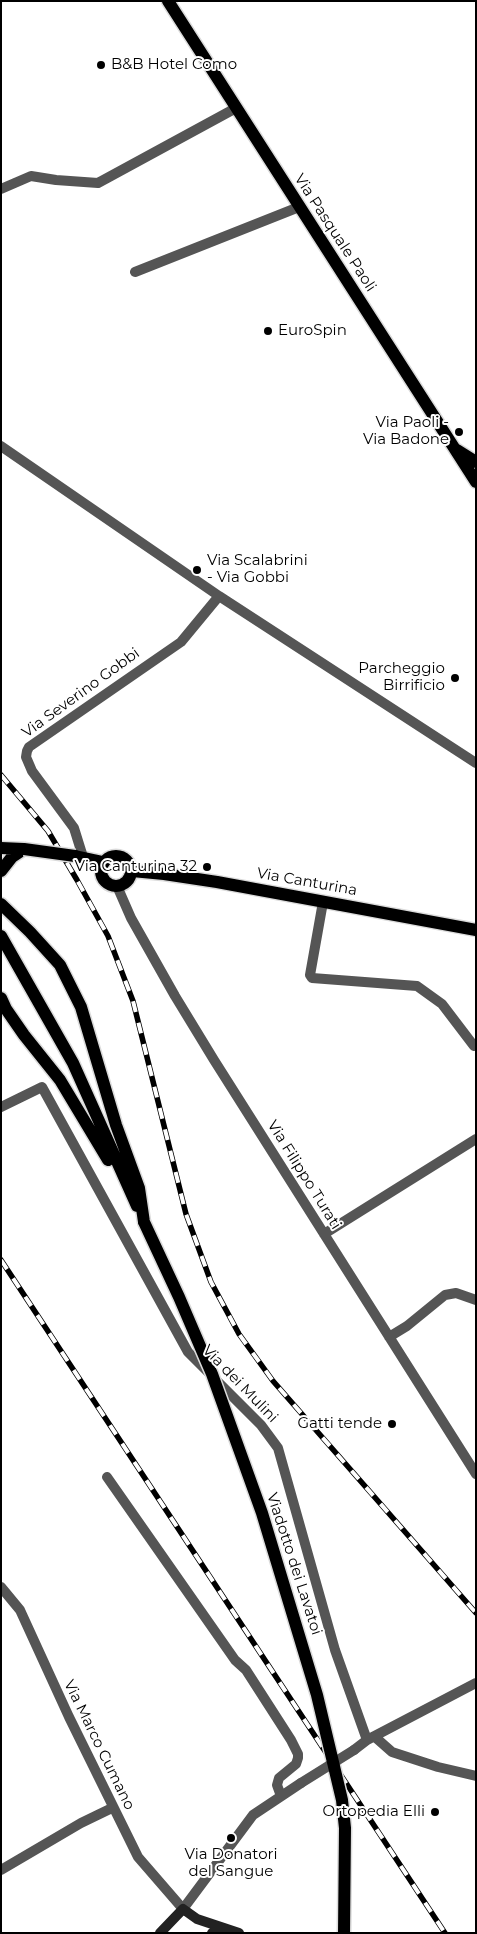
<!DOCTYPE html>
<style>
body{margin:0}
#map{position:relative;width:477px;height:1934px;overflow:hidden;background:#fff;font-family:Montserrat,sans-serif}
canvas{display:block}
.frame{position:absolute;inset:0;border:2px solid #000;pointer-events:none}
</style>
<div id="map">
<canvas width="477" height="1934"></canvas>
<div class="frame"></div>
</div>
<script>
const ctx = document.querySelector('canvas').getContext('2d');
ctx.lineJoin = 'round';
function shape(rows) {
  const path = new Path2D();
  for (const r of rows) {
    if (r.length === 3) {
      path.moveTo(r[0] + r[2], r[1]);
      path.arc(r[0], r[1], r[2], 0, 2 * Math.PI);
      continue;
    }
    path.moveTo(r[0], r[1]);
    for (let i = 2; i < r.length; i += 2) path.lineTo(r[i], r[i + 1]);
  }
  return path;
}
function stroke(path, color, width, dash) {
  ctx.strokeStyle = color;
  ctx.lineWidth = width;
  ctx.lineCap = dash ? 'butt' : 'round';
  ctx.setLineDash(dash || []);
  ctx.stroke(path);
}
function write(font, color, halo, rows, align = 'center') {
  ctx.font = font + ' Montserrat,sans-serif';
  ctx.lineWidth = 4;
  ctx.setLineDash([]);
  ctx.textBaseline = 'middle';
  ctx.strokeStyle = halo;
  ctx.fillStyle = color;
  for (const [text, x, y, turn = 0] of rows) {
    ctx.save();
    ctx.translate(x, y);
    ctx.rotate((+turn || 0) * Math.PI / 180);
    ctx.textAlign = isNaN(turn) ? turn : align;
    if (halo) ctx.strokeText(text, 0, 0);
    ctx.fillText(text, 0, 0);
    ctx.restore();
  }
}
const primary = shape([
 [168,1,476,482],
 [457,450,476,462],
 [1,848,24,849],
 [116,871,15],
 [75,856,103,862],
 [1,871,12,857,24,849],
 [132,871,164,874,217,882,476,930],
 [1,904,30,932,60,965,81,1007,116,1125,139,1188,144,1222],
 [1,936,73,1063,137,1206],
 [1,998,6,1009,24,1035,60,1080,108,1160]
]);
stroke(primary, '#dbdbdb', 15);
stroke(shape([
 [1,189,31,176,56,180,98,183,236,108],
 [135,272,299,207],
 [1,446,219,596,476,763],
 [83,857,74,828,32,771,26,757,27,751,29,747,181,642,219,596],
 [117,886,131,918,175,996,214,1060,476,1474],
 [323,902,310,975,312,978,417,986,442,1004,474,1046],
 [1,1107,42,1087,188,1352,261,1425,278,1448,335,1650,367,1740],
 [324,1234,476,1139],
 [389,1337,407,1326,445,1295,456,1293,476,1300],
 [107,1477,235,1660,246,1670,291,1740,298,1754,298,1758,296,1764,279,1778,277,1785,281,1796],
 [1,1587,20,1610,69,1717,138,1857,183,1909,253,1815,301,1783],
 [375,1737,392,1752,438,1767,476,1776],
 [354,1750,367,1740,476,1683],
 [1,1870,81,1823,112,1808]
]), '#555', 10);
stroke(shape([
 [160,1933,183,1909,197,1919,239,1933],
 [212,1933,229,1932]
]), '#222', 10);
stroke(primary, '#000', 12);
const rail = shape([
 [1,775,48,831,77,880,108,936,133,1001,186,1214,211,1282,239,1334,273,1381,476,1613],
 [1,1260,445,1933]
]);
stroke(rail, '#000', 5.5);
stroke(rail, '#fff', 4, [11]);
const primaryBridge = shape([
 [24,849,75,856],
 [144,1222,179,1297,212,1374,262,1513,317,1695,342,1800,345,1828,344,1933]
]);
stroke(primaryBridge, '#dbdbdb', 15, []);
stroke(shape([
 [301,1783,354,1750]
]), '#555', 10);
stroke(primaryBridge, '#000', 12);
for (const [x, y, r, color] of [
 [101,65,5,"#000"],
 [268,331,5,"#000"],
 [459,432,5,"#000"],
 [197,570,5,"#000"],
 [455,678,5,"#000"],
 [207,867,5,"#000"],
 [392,1424,5,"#000"],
 [435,1812,5,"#000"],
 [231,1838,5,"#000"]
]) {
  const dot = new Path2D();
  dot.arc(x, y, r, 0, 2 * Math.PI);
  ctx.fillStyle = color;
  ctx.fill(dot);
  stroke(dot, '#fff', 2);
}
write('15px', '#000', '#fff', [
 ["B&B Hotel Como",111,65,"left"],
 ["EuroSpin",278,331,"left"],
 ["Via Paoli -",449,423],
 ["Via Badone",449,440],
 ["Via Scalabrini",207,561,"left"],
 ["- Via Gobbi",207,578,"left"],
 ["Parcheggio",445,669],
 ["Birrificio",445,686],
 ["Via Canturina 32",197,867],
 ["Gatti tende",382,1424],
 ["Ortopedia Elli",425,1812],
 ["Via Donatori",231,1855,"center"],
 ["del Sangue",231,1872,"center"]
], 'right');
write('15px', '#000', '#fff', [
 ["Via Pasquale Paoli",335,233,57],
 ["Via Severino Gobbi",81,693,-36],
 ["Via Canturina",307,882,10],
 ["Via Filippo Turati",304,1175,58],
 ["Via dei Mulini",240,1384,46],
 ["Viadotto dei Lavatoi",294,1564,72],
 ["Via Marco Cumano",99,1745,64]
]);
</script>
